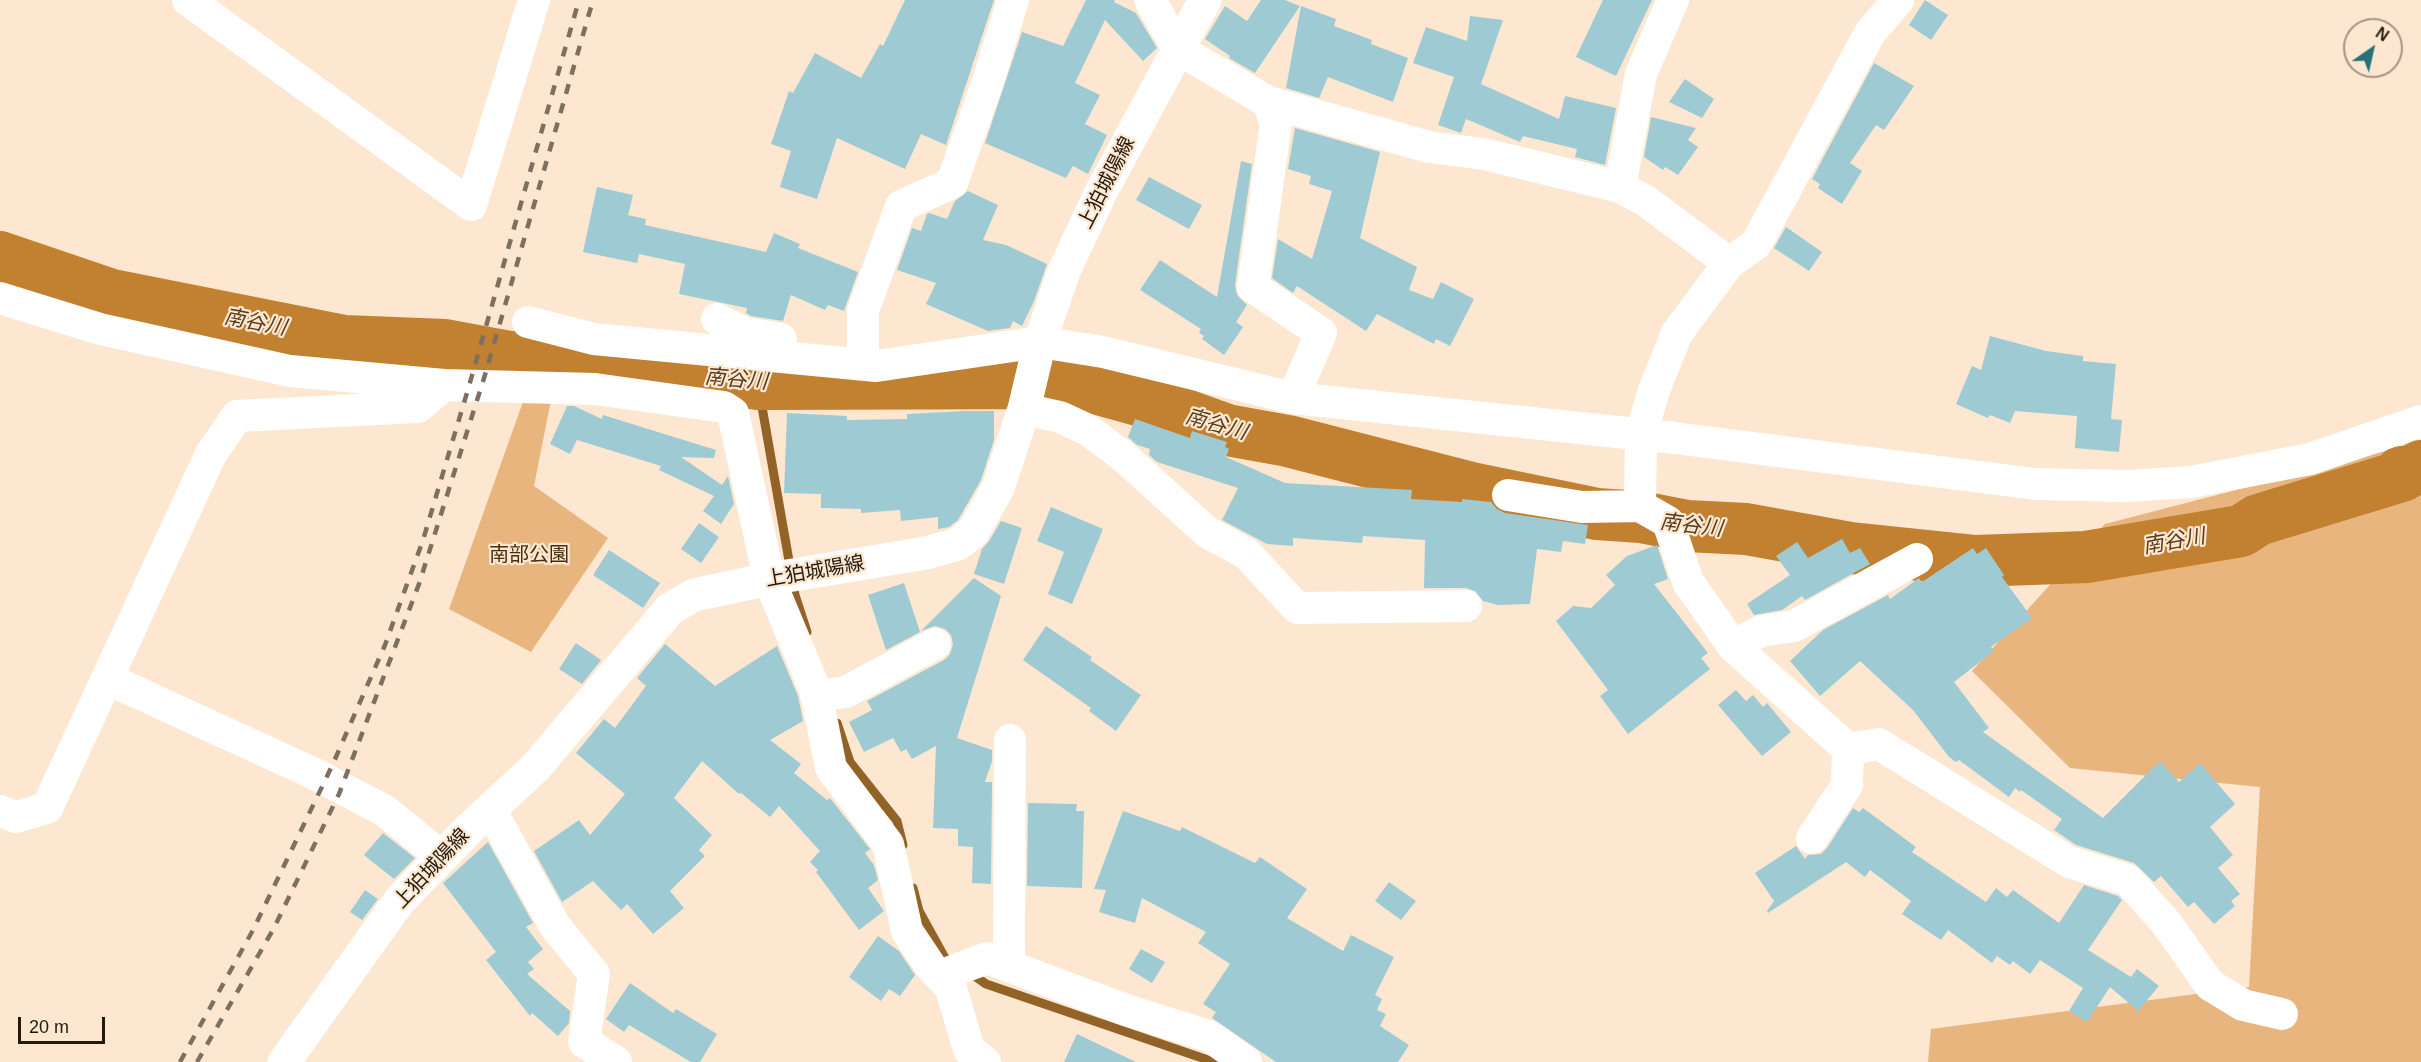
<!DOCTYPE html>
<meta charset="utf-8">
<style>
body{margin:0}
#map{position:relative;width:2421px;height:1062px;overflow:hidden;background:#fde7d0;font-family:Helvetica,sans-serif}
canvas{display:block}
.north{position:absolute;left:2343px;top:18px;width:60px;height:60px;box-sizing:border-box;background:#fde7d0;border:2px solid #a69583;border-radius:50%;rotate:34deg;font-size:16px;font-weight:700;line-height:24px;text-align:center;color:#231a0f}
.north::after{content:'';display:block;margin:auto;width:21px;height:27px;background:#29707d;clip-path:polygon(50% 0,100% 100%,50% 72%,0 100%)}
.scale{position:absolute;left:18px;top:1017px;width:87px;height:27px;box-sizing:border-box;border:3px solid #231a0f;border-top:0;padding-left:8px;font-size:18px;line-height:21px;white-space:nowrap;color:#231a0f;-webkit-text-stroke:4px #fde7d0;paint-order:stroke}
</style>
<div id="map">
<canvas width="2421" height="1062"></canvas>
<div class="north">N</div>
<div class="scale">20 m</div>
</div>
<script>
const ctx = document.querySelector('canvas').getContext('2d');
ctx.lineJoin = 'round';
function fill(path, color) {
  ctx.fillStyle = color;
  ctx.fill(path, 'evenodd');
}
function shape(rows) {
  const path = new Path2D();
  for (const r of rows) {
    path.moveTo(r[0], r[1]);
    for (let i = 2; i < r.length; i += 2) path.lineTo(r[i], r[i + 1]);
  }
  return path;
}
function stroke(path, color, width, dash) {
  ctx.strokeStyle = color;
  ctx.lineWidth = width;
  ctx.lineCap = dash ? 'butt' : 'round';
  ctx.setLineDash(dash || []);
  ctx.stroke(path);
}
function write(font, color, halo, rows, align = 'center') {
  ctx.font = font + ' Helvetica,"Noto Sans JP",sans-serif';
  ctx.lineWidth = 4.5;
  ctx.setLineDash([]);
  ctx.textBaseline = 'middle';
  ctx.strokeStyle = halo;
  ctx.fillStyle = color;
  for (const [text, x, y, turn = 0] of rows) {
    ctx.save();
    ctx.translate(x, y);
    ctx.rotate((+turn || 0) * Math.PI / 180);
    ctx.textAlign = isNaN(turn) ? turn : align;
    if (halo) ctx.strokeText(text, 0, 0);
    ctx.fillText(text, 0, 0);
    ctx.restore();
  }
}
fill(shape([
 [524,399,551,400,534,486,608,538,531,652,449,609],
 [2421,442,2421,1062,1928,1062,1931,1029,2249,987,2260,787,2070,768,1972,671,2105,524]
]), '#e9b57e');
stroke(shape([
 [758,384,795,595,807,632],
 [837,723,850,762,897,821,903,845],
 [913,888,919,911,945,958,955,964],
 [969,972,986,984,1214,1062]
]), '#926227', 9);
stroke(shape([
 [0,257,112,295,344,341,445,345,510,357,635,368,758,384,1077,383,1163,407,1227,430,1288,441,1471,488,1597,514,1641,517,1687,526,1746,529,1851,548,1976,561,2086,557,2241,531,2258,520,2402,476,2401,472,2407,473,2421,466]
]), '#c18131', 52);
fill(shape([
 [905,0,994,0,946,145,921,134,905,169,837,138,817,199,780,187,791,151,771,144,789,91,793,93,815,53,861,78,880,44,883,46],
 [1086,0,1115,0,1114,2,1136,13,1157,48,1143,61,1105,20,1075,83,1100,95,1085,124,1107,135,1088,174,1073,166,1066,178,985,143,1022,32,1063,46],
 [1261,0,1285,0,1300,6,1255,73,1229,58,1230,56,1205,39,1225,6,1247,21],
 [1603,0,1652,0,1616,76,1576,57],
 [1925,0,1948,15,1931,40,1909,25],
 [1301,6,1336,19,1334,26,1372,40,1371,44,1408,58,1393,102,1328,77,1319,98,1286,88],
 [1470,16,1503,20,1481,84,1559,119,1565,96,1616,108,1605,165,1575,157,1577,149,1523,136,1520,142,1466,119,1461,133,1438,125,1454,77,1413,63,1426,27,1467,41],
 [1874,63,1914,86,1884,130,1876,125,1850,163,1862,171,1842,204,1818,188,1820,184,1812,179],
 [1685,79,1714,99,1702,118,1669,102],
 [1651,117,1696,128,1688,140,1698,147,1678,175,1665,167,1663,170,1644,157],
 [1295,128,1380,152,1360,238,1417,267,1409,290,1433,299,1441,282,1474,299,1450,346,1436,339,1434,344,1377,314,1366,331,1297,286,1293,293,1272,278,1278,239,1312,259,1332,191,1309,184,1311,176,1288,169],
 [1241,161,1252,164,1235,285,1237,295,1247,305,1236,322,1243,327,1224,355,1202,339,1204,336,1199,333,1201,329,1140,290,1160,260,1217,297],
 [1149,177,1202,205,1189,229,1136,200],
 [597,187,633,195,628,215,646,219,645,225,766,252,774,233,800,244,798,248,858,272,844,311,828,305,825,310,791,295,783,321,751,316,746,313,747,308,679,294,685,264,639,254,637,263,583,252],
 [968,191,998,205,983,240,1006,245,1047,264,1034,301,1022,326,1013,321,1010,328,988,331,926,304,936,283,897,270,912,228,921,231,927,214,929,213,947,219,955,201],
 [1786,227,1822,252,1809,271,1774,248],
 [1990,336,2046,351,2083,356,2083,361,2116,364,2111,419,2122,420,2119,452,2075,448,2077,416,2015,411,2010,423,1990,415,1988,418,1956,404,1972,366,1981,370],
 [567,406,574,406,602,419,603,415,716,450,714,458,681,457,722,485,728,476,734,504,721,524,703,511,714,496,659,470,661,466,577,440,570,454,550,444],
 [964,411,994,411,994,440,981,480,958,520,949,527,938,529,938,517,901,521,900,510,861,513,861,509,821,508,821,494,784,493,787,413,847,416,847,420,907,419,907,414],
 [1135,419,1190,438,1192,431,1227,442,1225,447,1229,449,1226,457,1285,483,1412,490,1411,499,1462,502,1462,499,1491,502,1497,509,1505,513,1588,525,1585,544,1563,541,1561,552,1537,549,1530,604,1498,605,1483,601,1475,591,1466,588,1424,588,1425,540,1363,536,1362,543,1293,538,1293,546,1267,544,1222,520,1238,488,1157,462,1149,455,1150,449,1137,445,1128,437],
 [1051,507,1103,529,1072,604,1048,594,1064,552,1037,541],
 [1001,521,1022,528,1004,584,974,574,982,549,989,541],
 [699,523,719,537,701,563,681,549],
 [1842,539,1850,553,1860,548,1870,564,1805,600,1802,596,1782,610,1754,615,1747,604,1790,575,1776,556,1797,542,1808,558],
 [1657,545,1668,579,1654,584,1708,653,1701,658,1710,669,1628,734,1600,696,1608,690,1556,621,1573,606,1591,608,1615,585,1606,575,1627,556],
 [1973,548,1977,554,1986,548,2004,575,2002,577,2032,618,1991,647,1994,651,1954,682,1989,728,1983,732,2103,818,2160,761,2179,782,2200,763,2235,804,2210,827,2233,855,2218,868,2240,894,2231,901,2235,906,2214,924,2194,902,2188,907,2161,876,2154,882,2134,863,2076,845,2054,830,2062,819,2021,790,2020,792,2015,788,2009,797,1959,760,1956,762,1949,757,1913,710,1860,661,1820,696,1790,661,1823,630,1888,595,1890,599,1919,578,1922,582],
 [609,550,660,583,643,608,593,575],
 [974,578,1001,596,957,738,992,750,992,761,985,782,992,782,991,884,972,883,973,847,958,846,958,829,933,828,936,746,912,759,906,749,901,752,893,738,864,752,849,722,872,710,867,701,944,660,950,654,953,644,951,635,945,629,935,626,921,631],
 [904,583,920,632,886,650,868,595],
 [1046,626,1092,657,1090,660,1141,695,1116,731,1089,711,1091,708,1023,660],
 [576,643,601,660,582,684,559,669],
 [665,644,715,686,777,646,798,696,803,721,770,740,801,764,794,773,827,800,830,798,870,849,865,853,874,865,878,880,868,888,884,911,859,930,816,872,818,870,810,862,820,851,779,806,770,817,741,793,739,794,702,761,674,798,712,835,699,850,705,856,670,891,684,908,653,934,627,904,621,910,593,881,562,902,534,851,579,820,590,835,625,794,576,753,604,719,615,728,646,686,637,678],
 [1736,690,1746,701,1753,695,1763,707,1767,703,1791,732,1762,756,1718,705],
 [1028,803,1077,804,1076,811,1084,811,1082,888,1027,886],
 [1853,808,1859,812,1863,808,1916,847,1912,852,1986,902,1996,888,2007,897,2013,890,2059,923,2084,885,2118,896,2122,900,2088,950,2131,977,2137,969,2159,986,2138,1011,2110,987,2087,1022,2069,1011,2083,988,2040,960,2030,974,2013,961,2010,965,1997,956,1992,963,1948,930,1941,940,1902,914,1911,901,1870,870,1865,877,1846,862,1768,913,1767,911,1774,901,1755,873,1796,846,1805,859,1808,855,1821,854,1827,848],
 [1123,811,1180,831,1182,827,1255,863,1260,857,1307,889,1287,918,1343,951,1351,935,1394,957,1375,995,1382,999,1377,1010,1386,1014,1380,1026,1409,1045,1398,1062,1276,1062,1212,1018,1216,1012,1203,1004,1230,964,1198,943,1206,932,1142,898,1135,923,1099,912,1106,890,1094,889],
 [383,833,415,858,394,879,364,855],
 [488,842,533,923,526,927,543,949,528,962,534,969,527,974,570,1011,569,1023,558,1036,532,1013,530,1016,486,960,496,952,443,883],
 [1389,882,1416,901,1401,920,1375,901],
 [365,890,378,899,362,920,350,912],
 [878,936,899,951,915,975,900,996,889,989,881,1001,849,977],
 [1141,949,1165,962,1152,983,1129,969],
 [630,983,673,1013,676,1009,717,1034,700,1062,691,1062,629,1025,624,1032,606,1019],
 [1077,1034,1136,1062,1064,1062]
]), '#9ecad4');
stroke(shape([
 [188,0,471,205,534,0],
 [1150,0,1178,49,1268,102,1429,147,1484,154,1620,187,1646,201,1729,263],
 [1268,102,1276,123,1253,287,1321,333,1293,398],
 [1620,187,1641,74,1673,0],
 [0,298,100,329,290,371,444,385,595,389,724,407,733,413,769,579,816,692,831,768,888,844,907,931,931,967,951,988,969,1050,985,1062],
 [717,319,745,333,781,339],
 [528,322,594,339,876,366,1040,342,1103,352,1293,398,1675,438,2035,484,2127,486,2191,482,2310,459,2421,421],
 [863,349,863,311,901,206,952,183,988,81,1013,0],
 [1024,409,1060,417,1088,430,1123,456,1207,532,1247,554,1297,608,1466,606],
 [1508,495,1582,507,1640,506,1668,522,1688,582,1733,646,1848,749,1847,785,1812,838],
 [1640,506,1641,435,1654,390,1677,333,1729,263,1756,244,1870,33,1898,0],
 [1733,646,1761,631,1794,626,1917,559],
 [108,679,315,774,385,811,442,857],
 [816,696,846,692,935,644],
 [1848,749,1879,744,2069,862,2128,880,2167,924,2210,985,2243,1005,2282,1014],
 [490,809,555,926,594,974,584,1042,616,1062],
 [0,811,16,817,47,808,211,454,237,416,418,407,444,385],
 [1009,966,1010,740],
 [940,976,987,958,1126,1010,1209,1036,1246,1062]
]), '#fff', 32);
stroke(shape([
 [284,1062,400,900,470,828,535,768,670,609,694,595,769,579,926,553,958,544,973,532,998,488,1024,409,1040,342,1064,271,1101,192,1205,0]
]), '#fff', 33);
stroke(shape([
 [180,1062,253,930,332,766,385,645,423,540,469,386,579,0],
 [197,1062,274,928,339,794,419,584,485,375,593,0]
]), '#7e7060', 4.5, [10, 10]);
write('20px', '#231a0f', '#fde7d0', [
 ["上狛城陽線",1107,183,-63],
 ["上狛城陽線",815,572,-10],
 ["上狛城陽線",432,869,-47]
]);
write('20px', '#482e0c', '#fde7d0', [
 ["南部公園",529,555]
]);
write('italic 21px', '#573b1b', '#fde7d0', [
 ["南谷川",255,323,11],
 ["南谷川",736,380,5],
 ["南谷川",1216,425,16],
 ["南谷川",1691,526,7],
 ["南谷川",2174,542,-10]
]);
</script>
